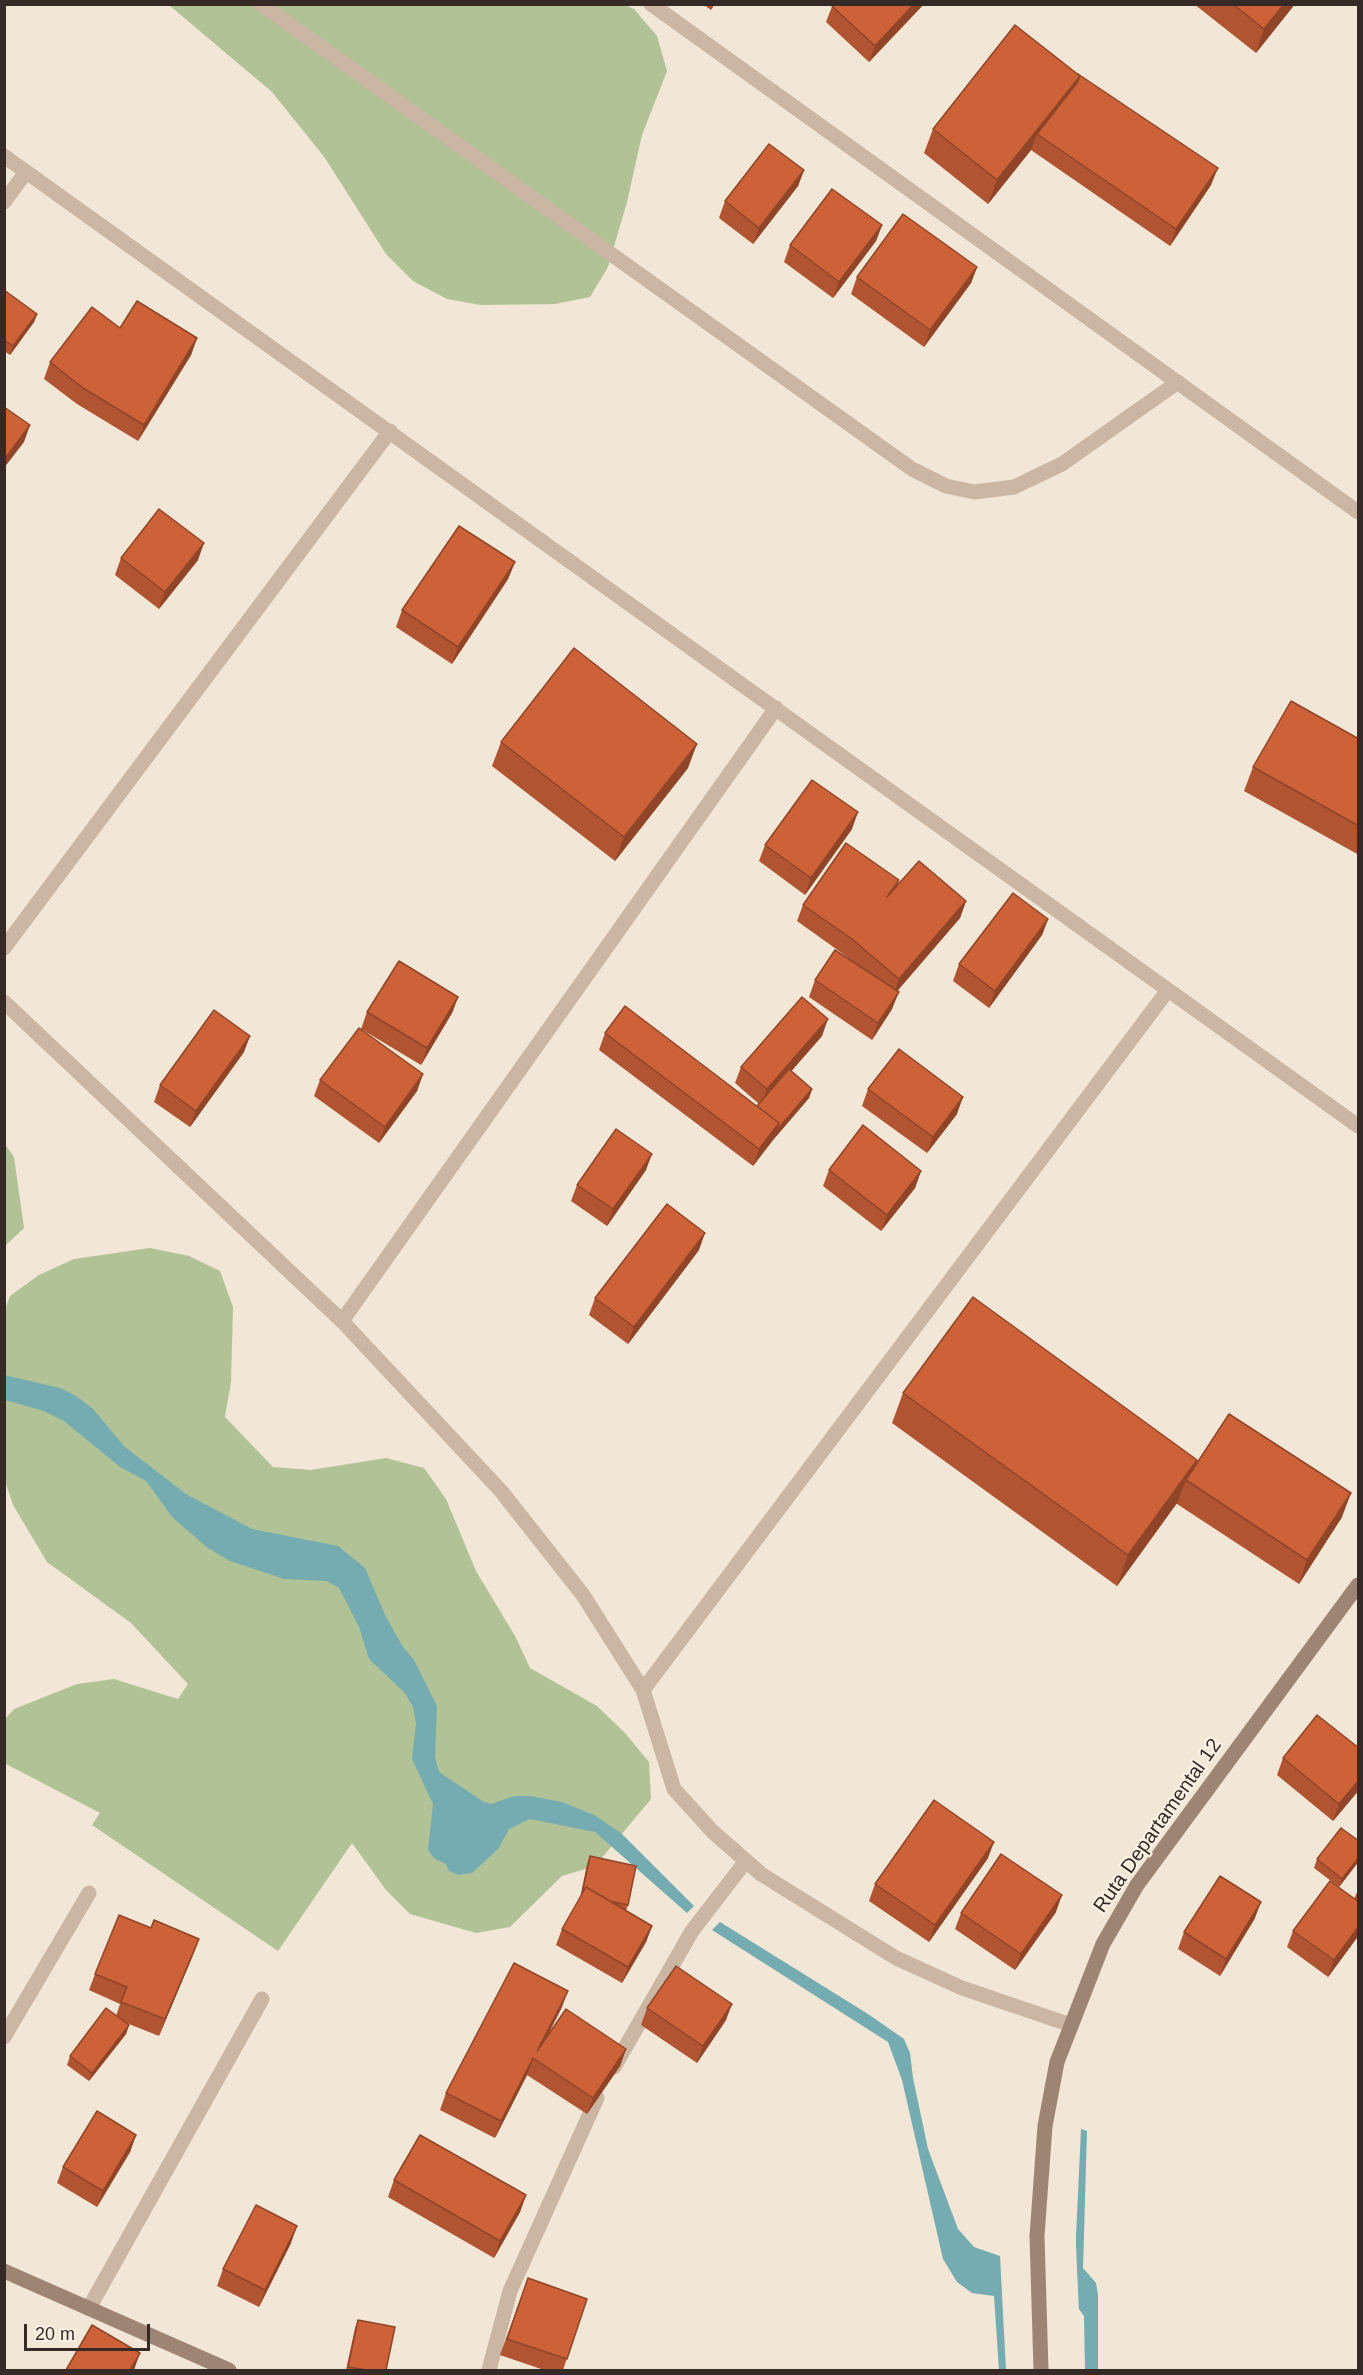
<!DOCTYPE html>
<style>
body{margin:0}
#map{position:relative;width:1363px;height:2375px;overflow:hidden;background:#f2e6d6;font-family:Helvetica,sans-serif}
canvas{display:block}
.frame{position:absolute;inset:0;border:6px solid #352a25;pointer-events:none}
.scale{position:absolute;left:24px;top:2324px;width:126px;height:27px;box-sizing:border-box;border:3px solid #352a25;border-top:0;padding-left:8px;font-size:18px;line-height:21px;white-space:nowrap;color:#352a25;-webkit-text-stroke:4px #faf0e3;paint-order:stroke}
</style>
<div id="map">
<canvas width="1363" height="2375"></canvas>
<div class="frame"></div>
<div class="scale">20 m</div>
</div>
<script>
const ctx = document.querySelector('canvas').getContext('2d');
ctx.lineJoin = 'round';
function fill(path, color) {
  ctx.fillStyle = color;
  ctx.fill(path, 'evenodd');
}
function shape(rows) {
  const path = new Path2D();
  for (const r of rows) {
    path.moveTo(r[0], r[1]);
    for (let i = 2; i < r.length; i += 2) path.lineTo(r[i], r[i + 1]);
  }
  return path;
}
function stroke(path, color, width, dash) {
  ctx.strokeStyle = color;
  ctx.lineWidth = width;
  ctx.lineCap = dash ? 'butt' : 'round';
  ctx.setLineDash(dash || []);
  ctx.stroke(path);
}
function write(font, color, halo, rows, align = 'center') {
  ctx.font = font + ' Helvetica,sans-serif';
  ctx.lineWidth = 4.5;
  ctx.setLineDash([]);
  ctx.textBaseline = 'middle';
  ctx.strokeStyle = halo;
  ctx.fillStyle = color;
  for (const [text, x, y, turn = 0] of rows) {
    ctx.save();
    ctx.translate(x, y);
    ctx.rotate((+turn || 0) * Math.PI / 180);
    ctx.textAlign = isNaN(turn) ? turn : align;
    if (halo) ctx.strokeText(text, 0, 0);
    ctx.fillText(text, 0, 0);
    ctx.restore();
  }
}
fill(shape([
 [623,4,634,9,657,36,667,71,642,135,627,202,608,267,590,297,555,304,481,305,447,299,413,281,386,254,325,158,272,92,169,5],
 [5,1144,14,1157,24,1228,5,1246],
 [150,1248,189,1256,220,1271,233,1307,231,1382,225,1417,273,1467,311,1470,386,1458,424,1468,446,1499,476,1571,515,1636,530,1668,597,1706,625,1733,649,1762,651,1799,595,1866,562,1876,510,1927,476,1933,410,1914,386,1890,352,1843,278,1951,92,1825,100,1813,6,1764,5,1719,14,1709,77,1684,114,1679,178,1699,188,1684,131,1623,47,1562,13,1505,5,1481,4,1312,10,1296,39,1275,74,1259]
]), '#b1c296');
fill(shape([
 [4,1375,60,1388,76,1396,93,1409,125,1447,186,1494,252,1529,338,1546,365,1568,386,1617,403,1647,414,1660,437,1706,435,1758,439,1772,484,1802,491,1804,514,1796,530,1796,562,1802,594,1815,621,1833,694,1906,687,1913,595,1832,530,1819,509,1829,499,1848,472,1873,458,1875,449,1871,446,1864,434,1858,428,1850,433,1804,412,1759,416,1723,413,1707,405,1693,369,1659,359,1627,339,1588,327,1581,284,1579,230,1561,208,1548,173,1518,146,1481,120,1467,64,1421,44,1411,5,1400],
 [720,1922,868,2014,904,2039,910,2053,913,2078,928,2149,958,2229,974,2247,1000,2256,1006,2370,999,2370,994,2296,972,2293,957,2282,943,2259,902,2080,888,2042,712,1930],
 [1081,2129,1087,2131,1083,2268,1096,2283,1098,2295,1098,2370,1085,2370,1084,2316,1073,2301]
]), '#74acb1');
fill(shape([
 [1075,2224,1079,2312,1070,2301,1069,2262,1074,2260]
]), '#f2e6d6');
stroke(shape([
 [261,4,912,469,946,486,974,492,1014,487,1062,464,1178,382],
 [4,202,26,172],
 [4,948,390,431],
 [342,1321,776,708],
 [4,2037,89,1893],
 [614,2067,692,1931,746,1861],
 [89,2308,262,1999],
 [489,2370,510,2291,597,2098]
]), '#cab6a2', 15);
stroke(shape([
 [651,4,1358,512],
 [4,156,1358,1126],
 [4,1002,342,1321,501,1491,583,1595,643,1690,674,1789,712,1831,761,1874,896,1958,962,1988,1071,2025],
 [643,1690,1168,990]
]), '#cab6a2', 15);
stroke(shape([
 [4,2271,229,2370],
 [1041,2370,1037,2236,1045,2126,1057,2062,1103,1944,1137,1885,1358,1585]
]), '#9e8473', 15);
fill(shape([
 [703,4,715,4,711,10],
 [833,4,924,4,869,62,826,22],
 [1194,4,1295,4,1256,53],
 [1015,25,1211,185,1170,246,1031,150,988,204,924,153,933,129],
 [804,170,798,186,753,244,719,218,725,201],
 [882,225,876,241,833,298,784,262,790,245],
 [977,267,971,283,924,347,851,294,857,277],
 [4,290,37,314,34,322,10,355,4,351],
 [120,328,197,338,191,355,138,441,77,404,44,379,50,362],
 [121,558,198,560,159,609,115,575],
 [515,562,508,579,452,664,396,627,402,610],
 [1359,739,1359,855,1244,791,1253,767],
 [501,742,688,768,615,861,492,766],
 [852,829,805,895,759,861,765,845],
 [899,880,897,886,966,901,960,918,897,991,892,1009,872,1040,809,997,815,980,854,963,846,956,797,921,803,905],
 [1048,919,1042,935,989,1008,953,981,959,964],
 [458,997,452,1013,421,1065,361,1029,367,1012],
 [605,1033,757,1106,759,1104,735,1083,741,1067,822,1036,791,1071,812,1089,809,1098,773,1140,753,1166,599,1050],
 [244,1052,190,1127,154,1102,160,1085],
 [423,1074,417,1091,379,1143,314,1096,320,1080],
 [868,1089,957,1114,927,1153,862,1106],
 [646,1170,607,1226,571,1201,577,1185],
 [829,1170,921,1171,915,1188,881,1231,823,1186],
 [699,1250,628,1344,589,1315,595,1298],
 [903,1393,1197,1460,1196,1465,1342,1517,1299,1584,1177,1504,1177,1503,1117,1586,892,1423],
 [1359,1748,1359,1790,1333,1821,1277,1775,1283,1758],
 [1359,1841,1359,1861,1339,1887,1314,1868,1317,1859],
 [590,1856,628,1905,626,1911,652,1926,646,1942,622,1983,556,1945,562,1929,580,1898,587,1864],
 [988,1858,929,1942,869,1901,875,1884],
 [1359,1888,1359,1935,1328,1977,1287,1947,1293,1931,1354,1899],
 [1056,1912,1015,1970,955,1929,961,1913],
 [1255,1918,1220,1976,1178,1949,1184,1932],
 [193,1955,159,2036,124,2022,129,2025,126,2034,89,2081,67,2065,70,2056,116,2016,120,2004,89,1990,95,1974],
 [562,2007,548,2035,626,2049,620,2066,587,2114,527,2075,495,2138,440,2110,446,2093],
 [647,2008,726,2020,697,2063,641,2025],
 [136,2135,130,2152,97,2207,57,2183,63,2167],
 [394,2180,526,2195,520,2212,494,2258,388,2197],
 [291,2243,259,2307,217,2286,223,2269],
 [528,2278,587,2299,563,2370,544,2370,500,2355],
 [358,2320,386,2370,346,2370,355,2328]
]), '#b05431');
fill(shape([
 [914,4,924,4,869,62,875,46],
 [1284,4,1295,4,1256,53,1264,29],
 [1080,76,1071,100,1037,134,1031,150,988,204,997,180],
 [1218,168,1211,185,1170,246,1176,229],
 [804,170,798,186,753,244,759,228],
 [882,225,876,241,833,298,839,282],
 [977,267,971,283,924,347,930,330],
 [37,314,34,322,10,355,13,346],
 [197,338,191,355,138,441,144,425],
 [30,425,24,442,4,468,4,460],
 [204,543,198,560,159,609,165,592],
 [515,562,508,579,452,664,458,647],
 [697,744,688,768,615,861,624,837],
 [858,812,852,829,805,895,811,878],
 [966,901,960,918,893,996,899,979],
 [1048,919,1042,935,989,1008,995,991],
 [899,992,892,1009,872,1040,878,1023],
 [458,997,452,1013,421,1065,427,1048],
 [828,1019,822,1036,761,1106,767,1089],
 [250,1036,244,1052,190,1127,196,1111],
 [423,1074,417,1091,379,1143,385,1127],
 [812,1089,809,1098,773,1140,776,1131],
 [963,1097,957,1114,927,1153,933,1137],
 [779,1123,773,1140,753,1166,759,1149],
 [652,1154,646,1170,607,1226,613,1209],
 [921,1171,915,1188,881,1231,887,1215],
 [705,1233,699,1250,628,1344,634,1327],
 [1197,1460,1189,1483,1186,1480,1177,1503,1117,1586,1128,1555],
 [1351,1493,1342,1517,1299,1584,1307,1560],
 [1359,1780,1359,1790,1333,1821,1339,1804],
 [994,1842,988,1858,929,1942,935,1925],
 [1359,1857,1359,1861,1339,1887,1342,1879],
 [1062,1895,1056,1912,1015,1970,1021,1954],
 [1261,1902,1255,1918,1220,1976,1226,1959],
 [652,1926,646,1942,622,1983,628,1967],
 [1359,1926,1359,1935,1328,1977,1334,1960],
 [199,1939,193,1955,159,2036,165,2019],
 [568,1991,562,2007,535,2059,537,2051],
 [732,2004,726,2020,697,2063,703,2046],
 [129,2025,126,2034,89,2081,92,2073],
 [626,2049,620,2066,587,2114,593,2098],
 [533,2058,527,2075,495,2138,501,2121],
 [136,2135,130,2152,97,2207,103,2191],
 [526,2195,520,2212,494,2258,500,2241],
 [297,2226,291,2243,259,2307,265,2290],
 [140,2353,134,2370,130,2370]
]), '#904528');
const building = shape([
 [833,4,914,4,875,46,832,6,833,4],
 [1233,4,1284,4,1264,29,1233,4],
 [1015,25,1080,76,997,180,933,129,1015,25],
 [1078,74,1218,168,1176,229,1037,134,1077,83,1080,76,1078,74],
 [769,144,804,170,759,228,725,201,769,144],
 [832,189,882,225,839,282,790,245,832,189],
 [903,214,977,267,930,330,857,277,903,214],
 [4,290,37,314,13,346,4,340,4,290],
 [137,301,197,338,144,425,83,388,50,362,92,307,120,328,137,301],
 [4,407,30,425,4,460,4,407],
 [159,509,204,543,165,592,121,558,159,509],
 [459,526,515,562,458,647,402,610,459,526],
 [574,648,697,744,624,837,501,742,574,648],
 [1291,701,1359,739,1359,826,1253,767,1291,701],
 [812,780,858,812,811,878,765,845,812,780],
 [846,843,899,880,887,897,919,861,966,901,899,979,852,939,803,905,846,843],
 [1013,893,1048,919,995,991,959,964,1013,893],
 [835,950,899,992,878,1023,815,980,835,950],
 [399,961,458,997,427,1048,367,1012,399,961],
 [802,997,828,1019,767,1089,741,1067,802,997],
 [625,1006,779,1123,759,1149,605,1033,625,1006],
 [214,1010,250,1036,196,1111,160,1085,214,1010],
 [359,1028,423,1074,385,1127,320,1080,359,1028],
 [899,1049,963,1097,933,1137,868,1089,899,1049],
 [789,1069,812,1089,776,1131,779,1123,757,1106,789,1069],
 [863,1125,921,1171,887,1215,829,1170,863,1125],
 [616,1129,652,1154,613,1209,577,1185,616,1129],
 [667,1204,705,1233,634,1327,595,1298,667,1204],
 [973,1297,1197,1460,1128,1555,903,1393,973,1297],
 [1229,1414,1351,1493,1307,1560,1186,1480,1229,1414],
 [1317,1715,1359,1748,1359,1780,1339,1804,1283,1758,1317,1715],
 [934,1800,994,1842,935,1925,875,1884,934,1800],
 [1341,1828,1359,1841,1359,1857,1342,1879,1317,1859,1341,1828],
 [1001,1854,1062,1895,1021,1954,961,1913,1001,1854],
 [590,1856,636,1866,628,1905,610,1901,586,1887,582,1894,590,1856],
 [1220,1876,1261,1902,1226,1959,1184,1932,1220,1876],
 [1330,1881,1359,1902,1359,1926,1334,1960,1293,1931,1330,1881],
 [586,1887,652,1926,628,1967,562,1929,586,1887],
 [119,1915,151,1928,154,1920,199,1939,165,2019,121,2002,127,1987,95,1974,119,1915],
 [514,1963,568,1991,537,2051,566,2009,626,2049,593,2098,533,2058,501,2121,446,2093,514,1963],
 [676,1966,732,2004,703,2046,647,2008,676,1966],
 [106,2008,129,2025,92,2073,70,2056,106,2008],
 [97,2111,136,2135,103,2191,63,2167,97,2111],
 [420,2135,526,2195,500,2241,394,2180,420,2135],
 [256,2205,297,2226,265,2290,223,2269,256,2205],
 [528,2278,587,2299,567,2359,507,2339,528,2278],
 [358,2320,395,2327,386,2370,367,2370,348,2367,358,2320],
 [92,2325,140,2353,130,2370,66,2370,92,2325]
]);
fill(building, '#cd6239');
stroke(building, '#904528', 1.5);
write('20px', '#352a25', '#faf0e3', [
 ["Ruta Departamental 12",1158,1826,-55]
]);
</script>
